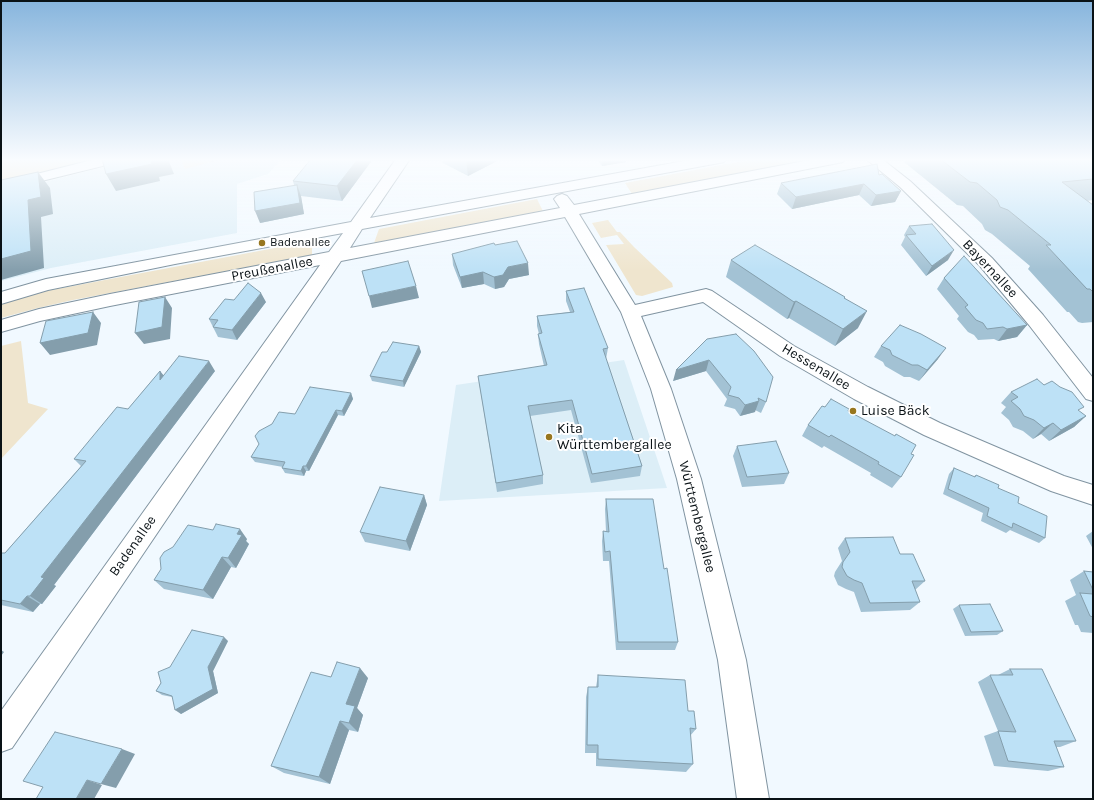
<!DOCTYPE html>
<meta charset="utf-8">
<style>
body{margin:0}
#map{position:relative;width:1094px;height:800px;overflow:hidden;background:#f1f9ff;font-family:Karla,sans-serif}
canvas{display:block}
.frame{position:absolute;inset:0;border:2px solid #0a1216;pointer-events:none}
</style>
<div id="map">
<canvas width="1094" height="800"></canvas>
<div class="frame"></div>
</div>
<script>
const ctx = document.querySelector('canvas').getContext('2d');
ctx.lineJoin = 'round';
function fill(path, color) {
  ctx.fillStyle = color;
  ctx.fill(path, 'evenodd');
}
function shape(rows) {
  const path = new Path2D();
  for (const r of rows) {
    path.moveTo(r[0], r[1]);
    for (let i = 2; i < r.length; i += 2) path.lineTo(r[i], r[i + 1]);
  }
  return path;
}
function stroke(path, color, width, dash) {
  ctx.strokeStyle = color;
  ctx.lineWidth = width;
  ctx.lineCap = dash ? 'butt' : 'round';
  ctx.setLineDash(dash || []);
  ctx.stroke(path);
}
function write(font, color, halo, rows, align = 'center') {
  ctx.font = font + ' Karla,sans-serif';
  ctx.lineWidth = 4;
  ctx.setLineDash([]);
  ctx.textBaseline = 'middle';
  ctx.strokeStyle = halo;
  ctx.fillStyle = color;
  for (const [text, x, y, turn = 0] of rows) {
    ctx.save();
    ctx.translate(x, y);
    ctx.rotate((+turn || 0) * Math.PI / 180);
    ctx.textAlign = isNaN(turn) ? turn : align;
    if (halo) ctx.strokeText(text, 0, 0);
    ctx.fillText(text, 0, 0);
    ctx.restore();
  }
}
fill(shape([
 [135,159,181,159,185,168,222,159,282,159,268,174,237,184,237,233,51,268,1,281,1,193],
 [624,360,667,488,439,501,456,385]
]), '#dceef7');
fill(shape([
 [1,159,97,159,1,183],
 [181,159,222,159,185,169],
 [754,159,815,159,632,194,625,183],
 [537,199,543,211,374,243,379,229],
 [608,220,617,232,620,232,634,247,672,283,673,287,642,296,636,295,606,245,624,244,617,235,601,238,592,223],
 [312,241,312,255,73,300,38,308,1,318,1,302,6,301,41,292],
 [21,341,28,403,48,409,1,459,1,346]
]), '#efe5ce');
const minor = shape([
 [96,159,121,159,119,162,1,191,1,183,96,159],
 [396,159,410,159,370,218,695,159,726,159,724,162,719,163,362,229,350,248,560,208,554,199,557,196,562,194,567,196,574,205,815,159,845,159,843,162,838,163,579,214,635,305,706,289,712,291,794,346,868,387,940,423,1064,476,1093,485,1093,505,1051,491,924,435,854,399,780,356,703,302,641,316,671,389,701,479,746,660,769,799,737,799,718,660,677,479,651,389,621,312,565,217,341,261,12,748,1,752,1,711,320,265,110,306,40,321,1,332,1,320,39,309,110,294,329,252,343,233,175,264,48,290,1,304,1,292,46,279,351,222,396,159],
 [866,159,882,159,910,181,992,258,1043,315,1093,378,1093,401,1086,399,1029,325,980,266,900,187,866,159]
]);
stroke(minor, '#8194a1', 2);
fill(minor, '#fff');
fill(shape([
 [373,159,342,201,301,196,304,214,260,223,294,185,293,181],
 [442,159,501,159,468,176,443,163],
 [597,159,626,159,626,162,602,166],
 [905,159,1093,159,1093,200,1087,201,1093,205,1093,322,1082,323,1078,322,1069,312,1067,312,1028,269,1030,266,992,234,985,230,982,224,963,206,957,205,904,162],
 [879,175,901,191,895,202,871,206,859,195,792,209,777,194,781,183],
 [909,226,948,260,926,276,901,245,905,237,904,235],
 [495,245,529,275,509,279,504,287,495,289,484,284,462,288,453,265,452,254],
 [731,260,845,298,858,328,835,346,789,318,787,319,726,277],
 [944,278,1027,325,1017,337,998,341,994,339,978,340,974,335,968,332,957,319,959,316,937,289],
 [566,291,608,348,606,359,642,466,640,476,591,483,571,410,530,416,543,475,543,484,497,492,478,376,544,366,539,344,538,334,539,334,537,326,537,316,570,312,566,301],
 [234,300,266,302,237,340,218,337,209,319],
 [707,339,766,402,761,413,755,410,755,412,740,416,735,409,724,406,727,399,706,371,673,381],
 [419,346,421,352,404,387,372,381,370,376,387,352],
 [881,346,938,359,919,381,910,377,904,377,885,366,883,362,874,357],
 [160,371,163,375,215,371,54,585,56,586,42,604,40,604,33,612,1,605,1,553,5,553,81,466,74,459,128,409],
 [1011,392,1086,416,1074,427,1049,441,1041,434,1033,439,1023,431,1013,427,1009,420,1001,413,1006,407,1001,403],
 [351,393,353,399,344,416,338,415,309,471,306,471,304,476,285,473,282,468,283,467,255,462,251,457,295,414],
 [825,407,848,411,911,454,901,477,892,488,870,475,871,473,824,446,822,448,802,436,808,425],
 [737,446,789,473,784,484,742,487,733,456],
 [954,468,973,477,976,475,998,488,1018,503,1045,538,1039,543,1010,530,1006,533,981,521,983,513,943,494,949,474],
 [424,495,427,505,410,551,365,542,360,532],
 [606,499,664,569,678,642,675,650,616,650,609,561,603,561,602,541,603,531,606,532,605,509],
 [1093,531,1093,549,1086,536],
 [845,538,900,554,925,581,915,590,920,602,910,610,861,612,854,592,846,589,838,585,834,576,835,572,842,561,838,548],
 [247,539,246,541,249,544,236,568,231,567,213,599,164,589,154,580,161,569],
 [1084,571,1093,572,1093,633,1081,632,1078,625,1075,625,1065,601,1076,595,1070,580],
 [959,605,1003,631,997,635,965,636,953,609],
 [228,641,213,671,218,693,181,714,172,697,162,695,156,691,170,667],
 [1010,669,1076,741,1060,747,1056,747,1064,767,1048,771,994,766,984,736,998,731,978,682,990,675,998,675],
 [598,675,688,711,696,729,690,736,693,764,686,772,596,766,596,753,585,753,586,697,588,687,596,687],
 [331,677,368,678,357,708,363,715,358,732,349,730,330,784,284,773,271,766]
]), '#a3c2d4');
fill(shape([
 [159,159,168,159,174,174,159,177,160,181,116,191,106,174],
 [358,159,373,159,342,201,337,186],
 [466,159,501,159,468,176],
 [603,159,626,159,626,162,602,166],
 [38,172,50,188,53,214,41,217,44,268,1,280,1,259,28,200],
 [864,184,859,195,792,209,796,197],
 [297,185,301,196,304,214,260,223,255,211],
 [901,191,895,202,871,206,876,195],
 [954,250,948,260,926,276,932,266],
 [528,263,529,275,509,279,504,287,495,289,494,277,508,267],
 [483,272,484,284,462,288,460,277],
 [416,286,419,298,372,308,369,296],
 [261,293,266,302,237,340,232,330],
 [165,297,172,308,170,339,144,344,135,333],
 [796,301,789,318,787,319,794,302],
 [867,311,858,328,835,346,843,329],
 [93,312,101,323,97,345,50,355,40,343],
 [1027,325,1017,337,998,341,1007,329],
 [419,346,421,352,404,387,403,381],
 [946,348,938,359,919,381,927,370],
 [709,360,706,371,673,381,676,370],
 [209,361,215,371,54,585,56,586,42,604,30,596,41,577],
 [160,371,168,381,160,380],
 [351,393,353,399,344,416,342,411],
 [759,401,755,412,740,416,745,405],
 [336,410,338,415,309,471,306,466],
 [1086,416,1074,427,1049,441,1061,430],
 [1053,423,1041,434,1033,439,1044,428],
 [303,466,306,471,304,476,301,471],
 [424,495,427,505,410,551,406,541],
 [240,529,247,539,246,541,249,544,236,568,228,558,237,534],
 [222,557,231,567,213,599,203,590],
 [27,596,40,604,33,612,20,604],
 [224,637,228,641,213,671,218,693,181,714,175,710,208,667],
 [1,650,4,652,1,656],
 [360,668,368,678,357,708,363,715,358,732,349,723,346,704],
 [340,721,349,730,330,784,319,777],
 [122,749,135,754,116,788,101,784],
 [87,780,102,785,94,799,76,799]
]), '#849eac');
const building = shape([
 [102,159,159,159,151,161,152,164,106,174,102,159],
 [311,159,358,159,337,186,293,181,311,159],
 [940,159,1093,159,1093,179,1062,182,1093,205,1093,292,1090,289,1087,289,1046,245,1051,245,1008,210,1000,207,997,200,977,183,970,182,940,159],
 [877,164,879,175,882,174,901,191,876,195,864,184,796,197,781,183,877,164],
 [38,172,41,197,28,200,31,251,1,259,1,180,38,172],
 [297,185,300,203,255,211,254,192,297,185],
 [932,224,954,250,932,266,906,235,916,234,909,226,932,224],
 [517,241,528,263,508,267,503,275,494,277,483,272,460,277,452,254,494,243,495,245,517,241],
 [755,245,845,297,844,298,867,311,843,329,796,301,794,302,731,260,755,245],
 [964,256,1027,325,1007,329,1003,327,987,329,983,323,976,320,965,307,968,305,944,278,964,256],
 [408,261,416,286,369,296,362,271,408,261],
 [248,283,261,293,232,330,213,327,218,320,209,319,225,299,234,300,248,283],
 [584,288,608,348,603,349,642,466,592,474,572,400,528,406,543,475,496,483,478,376,547,365,538,334,542,333,537,316,574,312,566,291,584,288],
 [165,297,162,327,135,333,139,302,165,297],
 [93,312,88,333,40,343,46,321,93,312],
 [900,325,921,334,946,348,927,370,918,365,912,365,892,355,890,350,881,346,900,325],
 [736,334,754,351,773,377,766,402,758,398,759,401,745,405,739,398,728,395,731,387,709,360,676,370,707,339,736,334],
 [393,342,419,346,403,381,370,376,382,352,387,352,393,342],
 [179,356,209,361,41,577,44,578,30,596,27,596,20,604,1,600,1,553,5,553,86,461,74,459,117,407,128,409,160,371,160,380,179,356],
 [1037,379,1044,385,1052,381,1060,387,1072,392,1084,407,1078,410,1086,416,1061,430,1053,423,1044,428,1034,420,1024,416,1020,409,1011,401,1018,397,1011,392,1037,379],
 [310,387,351,393,342,411,336,410,306,466,303,466,301,471,282,468,285,462,251,457,259,444,255,436,259,431,272,424,279,412,295,414,310,387],
 [831,399,849,409,848,411,895,436,896,434,916,445,911,454,914,455,901,477,878,464,879,462,831,435,829,437,808,425,822,406,825,407,831,399],
 [776,441,789,473,747,477,737,446,776,441],
 [954,468,975,477,976,475,999,485,998,488,1019,497,1018,503,1047,516,1045,538,1013,523,1012,528,987,516,989,508,948,489,954,468],
 [380,487,424,495,406,541,360,532,380,487],
 [606,499,653,499,664,569,667,568,678,642,618,642,610,551,605,552,603,531,609,532,606,499],
 [216,524,240,529,237,534,242,535,228,558,222,557,203,590,154,580,161,569,160,558,164,552,173,547,188,525,213,530,216,524],
 [893,537,900,554,913,554,925,581,912,581,920,602,870,603,862,583,854,580,847,576,842,567,843,562,850,552,845,538,893,537],
 [1084,571,1093,572,1093,590,1084,571],
 [1080,593,1093,594,1093,617,1090,616,1080,593],
 [990,604,1003,631,971,632,959,605,990,604],
 [192,630,224,637,208,667,213,689,175,710,172,696,156,691,161,683,158,672,170,667,192,630],
 [337,662,360,668,346,704,355,706,349,723,340,721,319,777,271,766,311,672,331,677,337,662],
 [1010,669,1042,669,1076,741,1054,741,1064,767,1008,761,998,731,1016,732,990,675,1013,675,1010,669],
 [598,675,685,680,688,711,694,711,696,729,690,728,693,764,598,759,598,745,587,745,588,687,598,687,598,675],
 [55,732,122,749,101,784,87,780,76,799,36,799,43,787,23,781,55,732]
]);
fill(building, '#bde1f6');
stroke(building, '#849eac', 1);
const sky = ctx.createLinearGradient(0, 0, 0, 271);
sky.addColorStop(0, '#87b5dd');
sky.addColorStop(0.59, '#f9fcff');
sky.addColorStop(1, '#f9fcff00');
ctx.fillStyle = sky;
ctx.fillRect(0, 0, 1094, 271);
for (const [x, y, r, color] of [
 [262,243,4,"#97761e"],
 [853,411,4,"#97761e"],
 [549,437,4,"#97761e"]
]) {
  const dot = new Path2D();
  dot.arc(x, y, r, 0, 2 * Math.PI);
  ctx.fillStyle = color;
  ctx.fill(dot);
  stroke(dot, '#fff', 1.5);
}
write('12px', '#0a1216', '#fff', [
 ["Badenallee",270,243]
], 'left');
write('14px', '#0a1216', '#fff', [
 ["Preußenallee",272,269,-11],
 ["Bayernallee",990,269,47],
 ["Hessenallee",816,367,31],
 ["Württembergallee",697,517,76],
 ["Badenallee",133,546,-55]
]);
write('14px', '#0a1216', '#fff', [
 ["Luise Bäck",861,411],
 ["Kita",557,429],
 ["Württembergallee",557,445]
], 'left');
</script>
